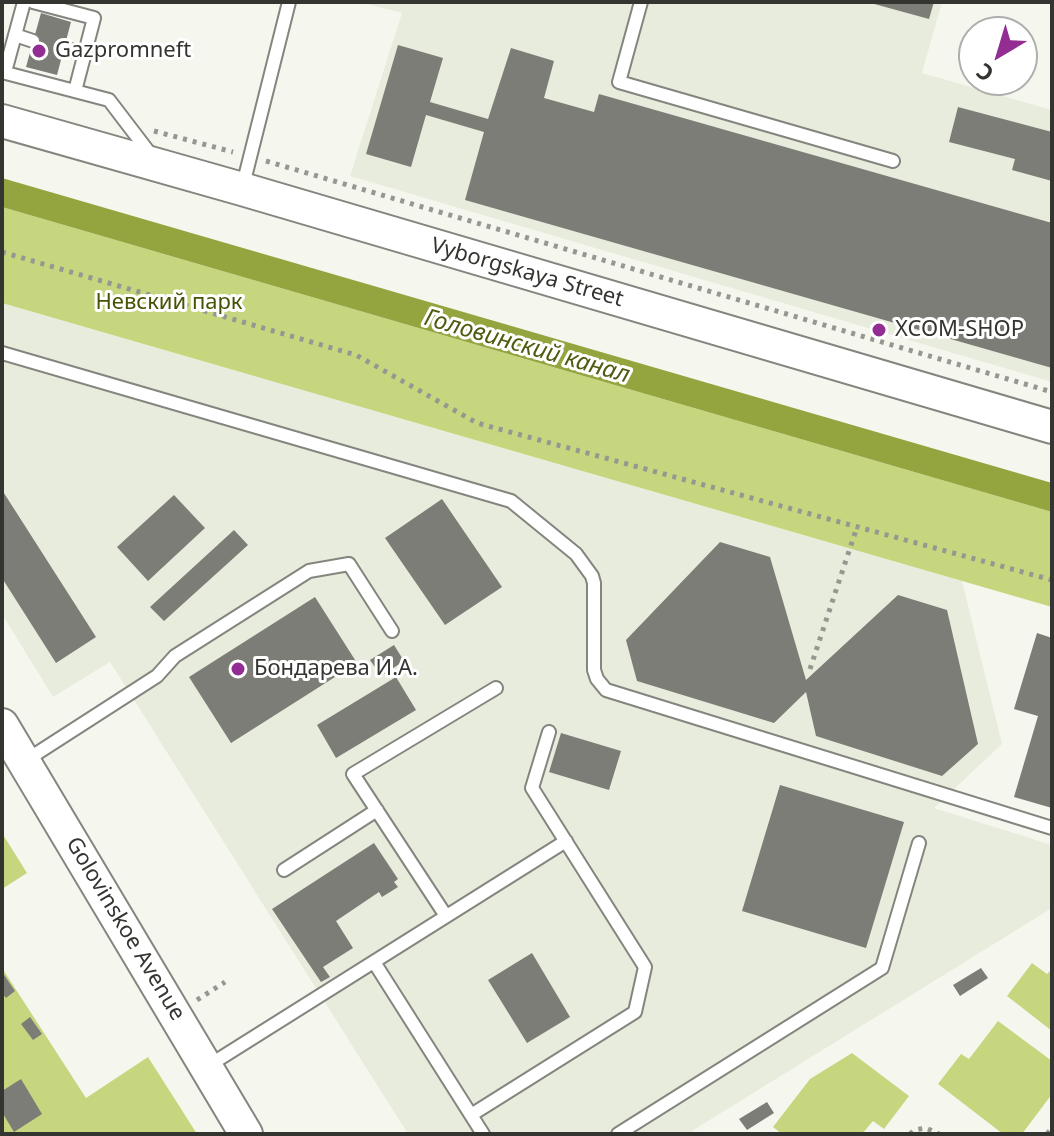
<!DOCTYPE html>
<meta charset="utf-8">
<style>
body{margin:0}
#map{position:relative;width:1054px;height:1136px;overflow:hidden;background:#f5f7ee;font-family:"Noto Sans",sans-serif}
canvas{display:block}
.frame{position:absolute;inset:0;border:4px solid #343431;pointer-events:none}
.north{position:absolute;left:958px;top:16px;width:80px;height:80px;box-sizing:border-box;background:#fff;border:2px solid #aeaead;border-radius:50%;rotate:218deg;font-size:22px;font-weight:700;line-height:32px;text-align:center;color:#343431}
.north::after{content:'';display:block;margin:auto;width:28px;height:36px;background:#932d93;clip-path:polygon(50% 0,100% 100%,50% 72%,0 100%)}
</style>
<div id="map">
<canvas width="1054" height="1136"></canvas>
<div class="frame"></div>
<div class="north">С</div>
</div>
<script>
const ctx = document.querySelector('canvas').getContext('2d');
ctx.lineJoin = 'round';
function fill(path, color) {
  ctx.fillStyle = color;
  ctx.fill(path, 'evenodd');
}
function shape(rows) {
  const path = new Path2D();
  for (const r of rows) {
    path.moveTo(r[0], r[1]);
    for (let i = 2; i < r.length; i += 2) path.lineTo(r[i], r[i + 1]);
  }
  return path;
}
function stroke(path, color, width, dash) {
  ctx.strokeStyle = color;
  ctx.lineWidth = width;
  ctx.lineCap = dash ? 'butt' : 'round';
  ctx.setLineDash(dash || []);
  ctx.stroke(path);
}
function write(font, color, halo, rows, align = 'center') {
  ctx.font = font + ' "Noto Sans",sans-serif';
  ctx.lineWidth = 6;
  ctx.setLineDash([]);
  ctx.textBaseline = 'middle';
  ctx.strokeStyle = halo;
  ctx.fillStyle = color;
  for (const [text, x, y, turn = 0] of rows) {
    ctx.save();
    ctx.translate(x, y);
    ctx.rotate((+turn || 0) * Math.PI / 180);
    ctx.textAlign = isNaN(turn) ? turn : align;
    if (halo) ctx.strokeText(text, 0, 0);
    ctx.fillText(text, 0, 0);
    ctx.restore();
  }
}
fill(shape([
 [359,2,942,2,922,73,1052,110,1052,382,350,176,402,13],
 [2,303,962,581,1002,744,934,808,1052,845,1052,908,687,1134,408,1134,110,662,53,697,2,614]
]), '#e8ecdc');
fill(shape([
 [2,207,1052,512,1052,607,2,303],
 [2,833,27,873,2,889],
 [1032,963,1047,974,1052,969,1052,1031,1007,996],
 [2,968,86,1098,148,1057,197,1134,2,1134],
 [998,1021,1052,1061,1052,1094,1022,1134,1003,1134,938,1084,961,1054,969,1059],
 [852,1053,909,1096,884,1129,873,1121,862,1134,782,1134,773,1127,810,1079]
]), '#c6d67f');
fill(shape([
 [2,178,1052,483,1052,512,2,207]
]), '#94a43f');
fill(shape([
 [867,2,934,2,929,19],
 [41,13,71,22,57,75,26,67],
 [398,45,443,58,430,102,488,119,511,48,554,61,544,98,594,112,599,94,1052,223,1052,368,465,200,484,132,426,115,411,167,366,154],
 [958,107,1052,132,1052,181,1012,170,1015,159,949,142],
 [2,490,96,637,56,663,2,578],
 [174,495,205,528,148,581,117,547],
 [442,499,502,587,445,625,385,538],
 [234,530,248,545,164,621,150,607],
 [720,542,770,557,806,680,898,595,947,610,978,744,942,776,816,736,806,692,774,723,637,681,626,640],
 [315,597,357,663,231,743,189,677],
 [1037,633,1052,638,1052,808,1014,797,1038,716,1014,709],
 [394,645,404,661,381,676,370,660],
 [396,677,416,710,336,758,317,725],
 [561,733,621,751,609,790,549,772],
 [780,785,904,822,866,948,742,911],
 [374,843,398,879,394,882,398,887,382,897,379,892,336,921,353,948,323,967,330,977,321,982,272,909],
 [532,953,570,1017,527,1043,488,980],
 [981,968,988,978,960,996,953,985],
 [2,972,15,991,6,998,2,993],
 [30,1017,42,1034,33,1040,21,1024],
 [21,1079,42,1114,14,1132,2,1112,2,1091],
 [767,1102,774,1113,747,1130,739,1119]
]), '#7c7d76');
const service = shape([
 [33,2,94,18,75,91],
 [641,2,619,82,893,161],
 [15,35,33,41],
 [64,48,84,54],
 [2,72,109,100,151,155],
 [5,72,24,2],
 [242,189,289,2],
 [2,353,511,501,576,554,592,576,594,583,594,670,597,679,606,690,1052,828],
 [25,761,157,676,175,656,309,571,349,564,392,631],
 [284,870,377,810],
 [446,916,353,774,496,688],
 [374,962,483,1134],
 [208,1066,566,841],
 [471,1115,635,1012,645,967,532,788,549,732],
 [618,1134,882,968,919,843]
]);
const tertiary = shape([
 [2,121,242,189,1052,427],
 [2,725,246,1134]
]);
stroke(service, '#83857e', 16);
stroke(tertiary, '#83857e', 36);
stroke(shape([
 [154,131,233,152],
 [266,161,1052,392],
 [2,252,356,355,477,423,1052,580],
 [810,669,857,527],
 [197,1000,225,982],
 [910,1134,914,1130,926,1128,939,1134],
 [1047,1134,1052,1128]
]), '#969791', 5, [4, 6]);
stroke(service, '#fff', 12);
stroke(tertiary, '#fff', 32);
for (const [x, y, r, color] of [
 [39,51,8,"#932d93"],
 [879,330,8,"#932d93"],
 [238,669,8,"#932d93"]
]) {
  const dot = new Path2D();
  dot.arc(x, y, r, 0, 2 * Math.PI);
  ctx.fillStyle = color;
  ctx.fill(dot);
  stroke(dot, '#fff', 3);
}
write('22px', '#343431', '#fff', [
 ["Gazpromneft",55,51],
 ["XCOM-SHOP",895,330],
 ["Бондарева И.А.",254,669]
], 'left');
write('22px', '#343431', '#fff', [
 ["Vyborgskaya Street",527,273,16],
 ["Golovinskoe Avenue",125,929,59]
]);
write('22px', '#485204', '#fff', [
 ["Невский парк",169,303]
]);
write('italic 24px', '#505b11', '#fff', [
 ["Головинский канал",527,347,16]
]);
</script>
